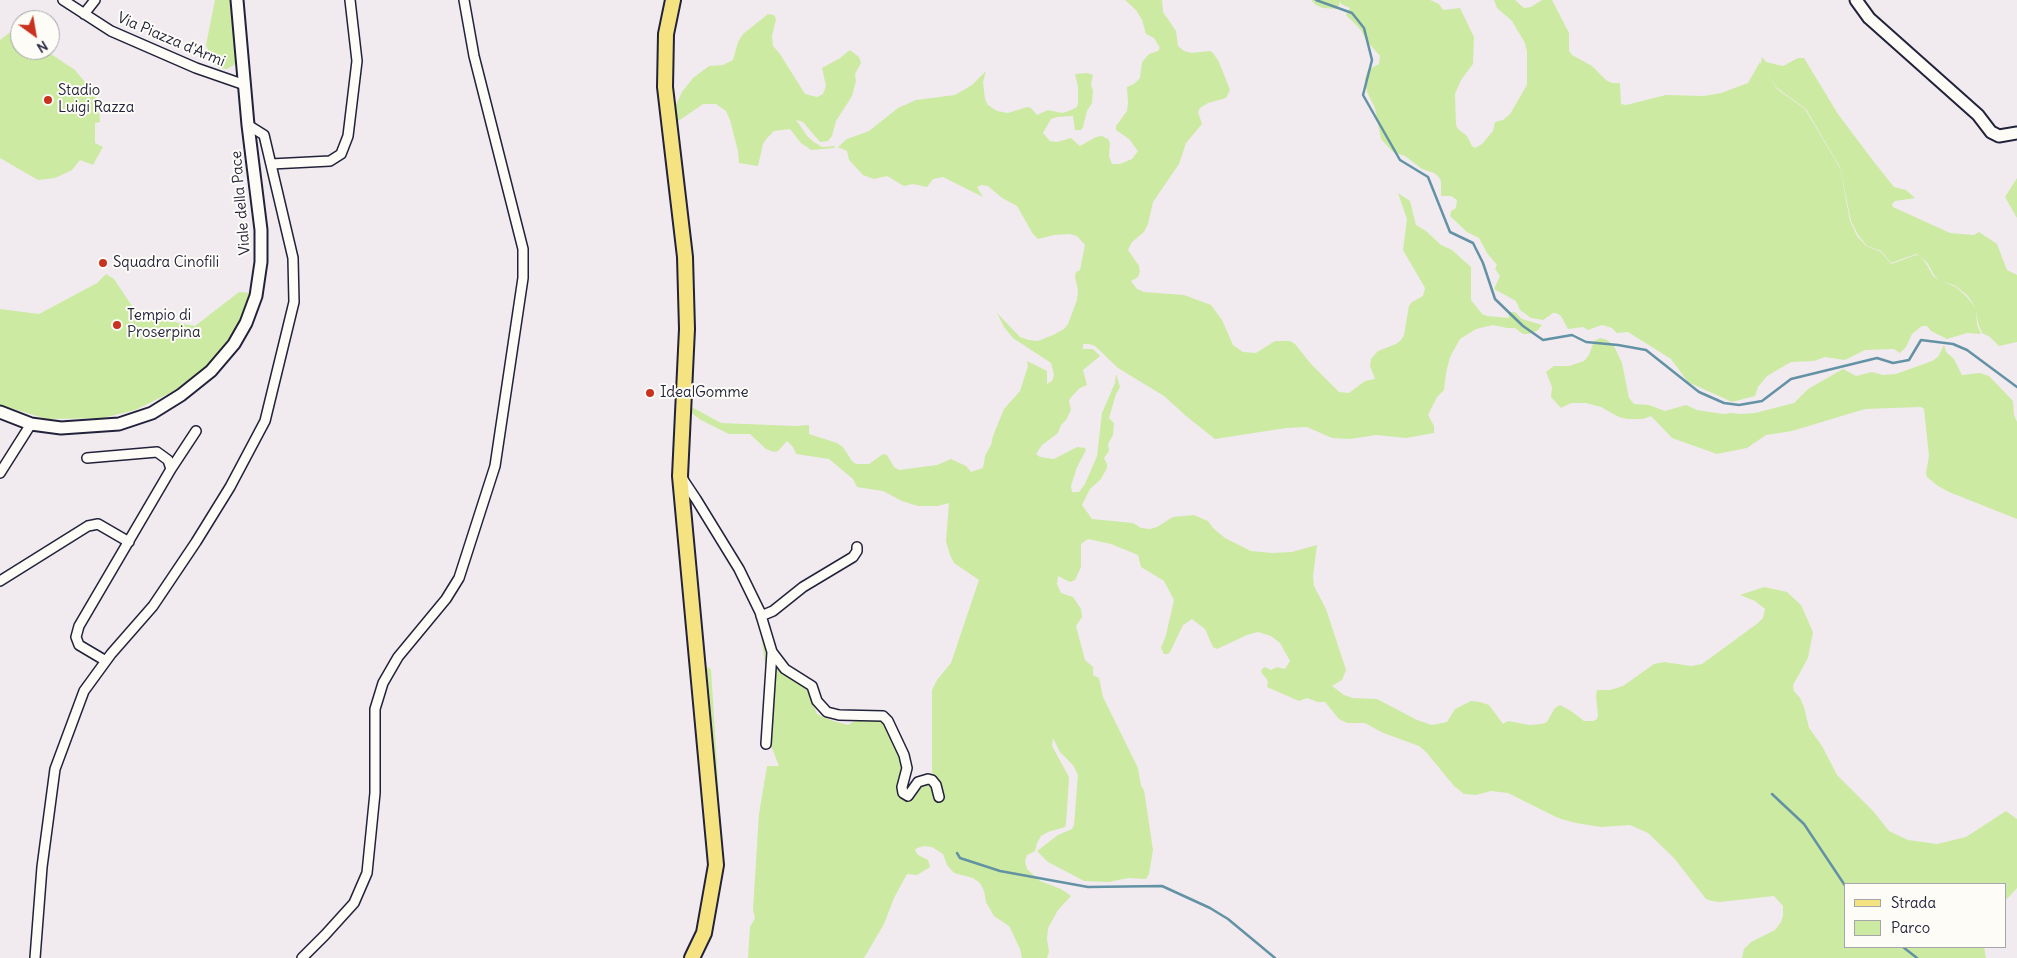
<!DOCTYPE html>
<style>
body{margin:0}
#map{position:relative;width:2017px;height:958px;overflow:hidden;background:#f1ebf0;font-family:Delius,sans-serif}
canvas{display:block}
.legend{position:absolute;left:1844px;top:883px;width:162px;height:65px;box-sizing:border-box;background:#fdfcf7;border:1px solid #a5a5ac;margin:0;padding:6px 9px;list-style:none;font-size:15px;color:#22223b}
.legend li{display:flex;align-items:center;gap:10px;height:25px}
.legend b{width:25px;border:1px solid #a5a5ac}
.north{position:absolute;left:10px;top:10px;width:50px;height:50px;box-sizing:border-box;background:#fdfcf7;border:1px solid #a5a5ac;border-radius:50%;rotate:148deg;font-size:14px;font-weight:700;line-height:20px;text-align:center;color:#22223b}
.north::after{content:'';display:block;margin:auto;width:18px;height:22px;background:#c8321e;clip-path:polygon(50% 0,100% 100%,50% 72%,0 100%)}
</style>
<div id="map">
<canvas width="2017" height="958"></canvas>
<ul class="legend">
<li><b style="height:6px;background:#f5e382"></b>Strada</li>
<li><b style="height:14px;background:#cceaa1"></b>Parco</li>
</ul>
<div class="north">N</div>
</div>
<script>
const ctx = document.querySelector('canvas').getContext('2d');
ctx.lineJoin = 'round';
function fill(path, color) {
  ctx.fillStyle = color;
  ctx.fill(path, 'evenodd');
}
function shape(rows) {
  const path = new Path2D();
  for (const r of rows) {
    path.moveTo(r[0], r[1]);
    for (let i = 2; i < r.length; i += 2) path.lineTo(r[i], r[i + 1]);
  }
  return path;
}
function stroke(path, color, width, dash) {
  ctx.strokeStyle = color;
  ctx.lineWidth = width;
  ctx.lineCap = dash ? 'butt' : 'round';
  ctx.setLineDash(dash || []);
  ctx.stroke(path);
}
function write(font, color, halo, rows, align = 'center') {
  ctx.font = font + ' Delius,sans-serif';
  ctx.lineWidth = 4;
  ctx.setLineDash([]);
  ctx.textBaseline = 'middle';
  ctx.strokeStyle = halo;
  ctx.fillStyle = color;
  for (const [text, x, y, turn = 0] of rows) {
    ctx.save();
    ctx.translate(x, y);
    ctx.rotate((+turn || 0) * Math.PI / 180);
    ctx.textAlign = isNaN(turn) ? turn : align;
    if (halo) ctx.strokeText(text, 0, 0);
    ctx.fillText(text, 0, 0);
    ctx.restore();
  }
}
fill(shape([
 [215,0,234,0,239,57,234,65,227,69,219,68,213,63,206,45],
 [1125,0,1162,0,1163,12,1176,31,1178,46,1184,51,1191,53,1210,51,1213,53,1219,62,1230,90,1226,98,1208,103,1200,108,1198,112,1202,124,1186,143,1179,164,1153,202,1148,224,1144,232,1132,242,1128,250,1139,266,1140,272,1138,277,1131,281,1137,289,1144,292,1184,295,1211,305,1222,320,1233,345,1243,352,1256,353,1275,341,1290,341,1295,344,1311,364,1339,392,1349,393,1365,381,1375,379,1370,366,1371,359,1378,351,1396,344,1401,340,1404,335,1409,306,1412,302,1423,296,1425,288,1403,250,1407,219,1398,193,1410,201,1416,225,1426,231,1441,245,1452,250,1471,267,1471,300,1482,314,1487,316,1509,318,1508,312,1515,312,1522,319,1542,325,1537,331,1528,334,1523,334,1515,328,1507,328,1493,325,1476,329,1460,339,1450,357,1446,373,1444,390,1437,397,1428,415,1434,426,1434,433,1406,438,1376,435,1350,439,1332,438,1307,427,1286,428,1215,439,1186,416,1164,396,1118,368,1095,346,1089,344,1083,344,1083,349,1093,349,1100,356,1083,370,1087,385,1080,388,1072,396,1069,401,1071,410,1066,420,1061,425,1058,433,1042,445,1036,454,1040,457,1054,459,1077,447,1085,448,1086,450,1077,467,1071,486,1072,492,1079,492,1085,484,1097,456,1102,413,1115,383,1116,374,1120,387,1116,394,1109,418,1114,423,1113,435,1108,444,1109,451,1104,458,1107,464,1107,468,1101,479,1090,489,1082,505,1092,519,1133,523,1141,528,1150,529,1157,527,1173,517,1194,515,1208,521,1213,528,1225,538,1251,551,1272,553,1292,552,1317,545,1313,576,1314,586,1326,609,1346,670,1342,680,1332,686,1344,695,1353,698,1377,699,1417,720,1432,725,1447,722,1455,709,1471,701,1480,702,1489,705,1503,724,1508,721,1529,725,1542,724,1547,722,1555,708,1560,705,1571,711,1584,721,1593,721,1597,719,1598,715,1596,696,1597,690,1610,690,1623,686,1654,664,1664,662,1691,666,1702,664,1758,623,1763,618,1765,609,1755,601,1740,595,1764,587,1787,592,1801,605,1813,632,1808,658,1793,685,1794,691,1800,698,1804,707,1809,728,1822,746,1837,775,1873,811,1889,831,1908,840,1937,844,1966,837,2006,811,2017,819,2017,888,2006,900,2006,884,1846,884,1846,947,1984,947,1986,958,1742,958,1744,949,1751,942,1775,930,1781,922,1783,916,1783,906,1774,896,1720,902,1712,901,1706,899,1674,858,1648,833,1630,825,1601,827,1576,823,1558,818,1508,793,1491,791,1476,795,1464,794,1454,786,1426,752,1419,746,1381,732,1365,723,1347,723,1339,719,1325,702,1318,702,1307,698,1299,701,1267,687,1268,681,1261,672,1262,669,1265,667,1271,670,1277,667,1285,669,1290,661,1280,643,1271,636,1258,632,1247,635,1217,649,1213,647,1205,629,1192,619,1183,625,1170,652,1168,654,1164,654,1161,648,1166,635,1174,600,1164,581,1141,567,1138,555,1111,544,1088,539,1081,544,1081,567,1075,580,1070,582,1058,576,1057,584,1061,593,1073,597,1081,609,1082,617,1076,626,1085,660,1093,667,1093,675,1099,678,1103,697,1138,768,1141,786,1144,790,1153,850,1149,874,1146,879,1128,878,1109,882,1084,881,1048,862,1037,851,1058,835,1072,829,1074,825,1078,775,1073,765,1060,752,1053,738,1052,746,1069,777,1066,824,1065,827,1048,832,1041,836,1037,843,1035,851,1027,855,1025,861,1027,869,1040,881,1061,889,1071,896,1058,910,1048,928,1047,939,1049,952,1047,958,1022,958,1020,949,1011,930,1009,926,994,916,986,902,984,891,980,883,973,878,954,873,947,865,943,854,932,847,924,846,917,848,915,850,918,855,928,860,930,867,917,875,907,874,894,898,884,924,864,958,748,958,750,927,755,918,753,910,759,814,767,766,779,766,770,743,765,663,759,620,768,660,774,666,789,674,807,689,817,714,833,721,848,725,858,719,883,721,903,759,905,793,917,782,932,778,932,690,937,680,951,663,979,580,954,563,950,555,946,541,949,503,938,506,918,506,902,501,883,491,857,487,853,479,829,459,796,454,793,447,787,441,778,451,774,452,766,449,750,434,729,434,701,420,690,412,690,406,721,423,795,426,809,425,809,434,837,443,843,447,852,461,856,464,869,464,883,454,887,455,894,467,899,470,937,465,951,459,966,466,971,472,983,468,985,456,991,445,993,436,1004,409,1020,391,1028,366,1027,361,1047,371,1047,384,1052,381,1054,375,1051,363,1013,338,1004,327,997,313,1020,337,1029,340,1038,341,1053,335,1064,329,1068,324,1077,300,1078,290,1075,277,1076,272,1080,270,1085,245,1077,236,1070,234,1054,235,1038,239,1033,234,1017,206,1002,198,988,186,981,185,977,187,983,197,943,177,933,179,927,187,913,184,904,186,887,176,874,179,863,175,849,160,847,151,838,147,847,139,869,131,898,108,916,100,955,95,972,85,986,71,983,82,985,99,988,105,997,111,1008,113,1027,107,1031,108,1037,115,1048,110,1062,113,1069,111,1077,107,1078,103,1078,87,1075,74,1087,73,1093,75,1091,84,1093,91,1092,103,1087,111,1083,127,1081,130,1075,130,1073,116,1057,117,1051,119,1043,133,1050,141,1057,142,1071,138,1080,146,1096,137,1102,136,1108,139,1110,143,1109,156,1112,164,1120,164,1132,159,1138,151,1129,139,1116,130,1116,126,1127,111,1128,103,1127,87,1134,84,1140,78,1142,62,1149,54,1158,51,1160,48,1154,38,1146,34,1142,20,1136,10],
 [1311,0,1430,0,1439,4,1443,10,1460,8,1474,37,1473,64,1461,80,1455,94,1456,125,1458,129,1467,136,1472,146,1475,148,1482,144,1493,131,1495,122,1503,120,1510,114,1527,85,1527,52,1525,43,1512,21,1497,8,1494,0,1515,0,1524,8,1531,7,1542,0,1552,0,1569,33,1569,51,1572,55,1592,66,1606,80,1612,83,1620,83,1621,104,1626,105,1666,95,1704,96,1721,93,1748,83,1760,62,1777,89,1805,109,1840,168,1850,221,1857,236,1866,246,1881,252,1891,264,1916,255,1920,256,1927,265,1933,276,1939,280,1956,287,1967,297,1976,309,1977,324,1981,334,1967,333,1947,339,1931,331,1927,326,1922,326,1912,334,1906,347,1900,353,1894,349,1865,350,1845,360,1825,357,1814,361,1791,362,1767,376,1758,387,1755,396,1732,402,1688,382,1671,359,1628,332,1617,333,1612,328,1602,325,1588,330,1583,327,1568,329,1561,316,1556,313,1553,313,1543,320,1531,318,1520,310,1516,301,1494,289,1500,276,1495,269,1497,265,1487,253,1479,238,1467,232,1450,216,1451,211,1456,208,1457,200,1451,196,1441,196,1441,181,1438,176,1434,173,1422,169,1405,156,1393,152,1381,139,1375,108,1367,92,1365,79,1368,70,1379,64,1380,56,1366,40,1361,30,1346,15,1350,8,1341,4,1340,1,1338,9,1323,8,1316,5],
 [768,14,774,15,776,19,772,36,773,46,780,54,805,94,817,97,823,94,826,86,822,68,840,58,850,50,859,57,861,63,855,74,856,81,852,96,836,121,832,136,828,141,820,142,803,122,796,120,808,137,814,142,822,147,835,146,834,148,811,150,801,143,790,129,774,131,767,138,763,144,758,166,739,163,738,151,730,120,726,111,716,104,703,104,674,124,673,111,682,92,693,78,709,66,723,65,733,60,738,42,743,34],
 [13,30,20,34,20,50,45,50,75,70,94,93,99,108,100,122,95,123,95,143,103,147,93,165,80,160,72,170,55,178,38,180,0,158,0,40],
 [1762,57,1766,62,1783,66,1798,58,1804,58,1838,114,1874,162,1894,187,1906,190,1915,198,1895,201,1892,204,1893,207,1950,233,1974,235,1979,232,1997,244,2007,270,2017,275,2017,342,1999,346,1990,337,1982,333,1978,323,1976,309,1968,296,1956,286,1939,280,1934,275,1928,264,1920,256,1916,254,1891,263,1881,251,1867,246,1858,235,1851,221,1840,167,1806,109,1777,88,1761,64],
 [2017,178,2017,218,2005,197],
 [106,274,114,279,138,315,195,326,239,292,250,293,237,329,206,367,174,391,135,410,103,418,47,419,0,405,0,309,39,314,97,283],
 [1600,338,1607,340,1614,346,1622,363,1629,398,1634,404,1649,405,1665,411,1686,405,1697,410,1723,414,1731,413,1740,414,1755,413,1794,403,1808,389,1843,369,1856,376,1872,372,1883,375,1896,374,1932,361,1938,357,1944,345,1946,352,1954,359,1962,375,1980,373,1989,376,2013,401,2014,415,2017,422,2017,519,1949,492,1938,486,1927,477,1926,473,1929,456,1924,409,1921,407,1865,409,1792,431,1766,435,1747,448,1717,454,1672,438,1651,416,1643,419,1627,419,1619,417,1601,407,1586,403,1571,403,1561,408,1551,397,1552,387,1546,372,1554,366,1569,366,1584,361,1589,355,1594,341],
 [705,666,711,669,719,797,717,805,720,832,718,865,713,888,709,713]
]), '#cceaa1');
stroke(shape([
 [1316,0,1352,13,1364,28,1372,60,1363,95,1400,160,1428,177,1450,232,1473,243,1483,263,1495,299,1523,326,1543,340,1572,335,1586,342,1618,345,1646,350,1699,392,1724,403,1739,405,1762,401,1791,379,1877,358,1893,363,1909,360,1921,340,1953,344,1967,350,2017,387],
 [1772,794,1804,824,1846,887],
 [957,853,960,858,1000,871,1088,887,1162,886,1210,908,1228,919,1275,958],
 [1903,947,1917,958]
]), '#6392a5', 2.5);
const street = shape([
 [63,0,111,31,196,68,245,85],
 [84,14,95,0],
 [271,164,330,161,341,154,348,136,357,61,350,0],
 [87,458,157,452,168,460,171,469,79,626,76,637,79,645,106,661],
 [171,469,196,431],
 [0,473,31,424],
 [682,478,696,499,739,569,760,612,772,652,766,744],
 [0,581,88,526,98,524,129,542],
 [761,616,773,611,803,587,853,557,857,551,857,547],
 [772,652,785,669,812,686,817,701,827,712,839,715,883,716,888,721,904,755,907,768,902,787,903,793,908,796,918,782,928,779,932,780,936,785,939,797],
 [35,958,42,867,55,769,84,691,111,654,153,606,196,542,230,487,265,421,294,302,293,258,264,135,248,125],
 [302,958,325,935,354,903,367,873,375,793,375,709,383,683,398,657,446,599,459,578,495,466,523,278,523,249,474,56,464,0]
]);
const secondary = shape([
 [1856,0,1869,18,1978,115,1991,132,1999,136,2017,133],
 [0,412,31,424,61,428,119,424,152,413,181,395,211,371,234,344,246,323,256,296,261,262,261,230,248,125,237,0]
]);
const primary = shape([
 [673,0,666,34,665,87,685,257,687,329,680,476,716,865,704,933,692,958]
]);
stroke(street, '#22223b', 12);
stroke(secondary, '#22223b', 15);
stroke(primary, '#22223b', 18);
stroke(street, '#fdfcf7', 9);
stroke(secondary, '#fdfcf7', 11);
stroke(primary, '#f5e382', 14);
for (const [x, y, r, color] of [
 [48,100,5,"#c8321e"],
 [103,263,5,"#c8321e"],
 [117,325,5,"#c8321e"],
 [650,393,5,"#c8321e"]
]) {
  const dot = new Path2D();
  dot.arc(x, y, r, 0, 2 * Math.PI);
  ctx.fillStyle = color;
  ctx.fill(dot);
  stroke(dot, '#fdfcf7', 2);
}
write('15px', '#22223b', '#fdfcf7', [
 ["Via Piazza d'Armi",171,40,23],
 ["Viale della Pace",241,203,-95]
]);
write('15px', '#22223b', '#fdfcf7', [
 ["Stadio",58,91],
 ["Luigi Razza",58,108],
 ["Squadra Cinofili",113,263],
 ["Tempio di",127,316],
 ["Proserpina",127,333],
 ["IdealGomme",660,393]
], 'left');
</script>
